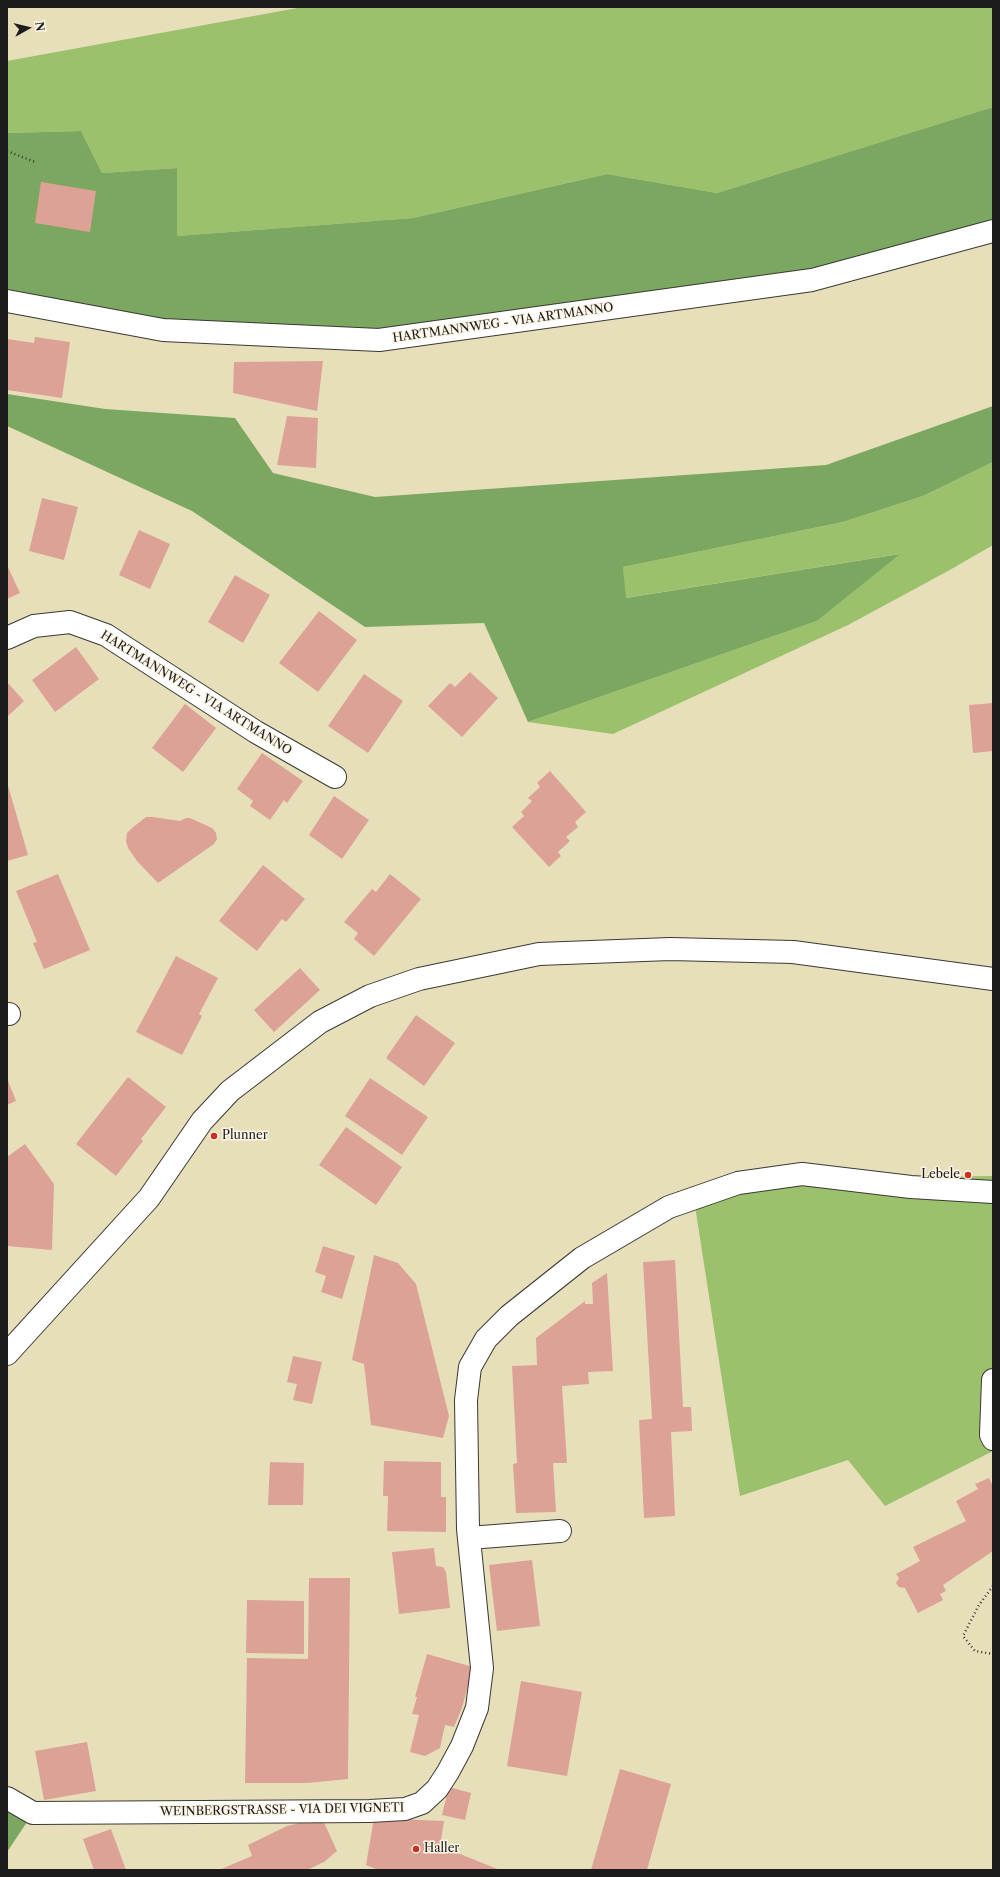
<!DOCTYPE html>
<style>
body{margin:0}
#map{position:relative;width:1000px;height:1877px;overflow:hidden;background:#e7dfba;font-family:"Libre Caslon Text",serif}
canvas{display:block}
.frame{position:absolute;inset:0;border:8px solid #1c1c1c;pointer-events:none}
.north{position:absolute;left:8px;top:8px;width:40px;height:40px;-webkit-text-stroke:3px #fcf5e5;paint-order:stroke;rotate:82deg;font-size:11px;font-weight:700;line-height:16px;text-align:center;color:#1c1c1c}
.north::after{content:'';display:block;margin:auto;width:14px;height:18px;background:#1c1c1c;clip-path:polygon(50% 0,100% 100%,50% 72%,0 100%)}
</style>
<div id="map">
<canvas width="1000" height="1877"></canvas>
<div class="frame"></div>
<div class="north">N</div>
</div>
<script>
const ctx = document.querySelector('canvas').getContext('2d');
ctx.lineJoin = 'round';
function fill(path, color) {
  ctx.fillStyle = color;
  ctx.fill(path, 'evenodd');
}
function shape(rows) {
  const path = new Path2D();
  for (const r of rows) {
    path.moveTo(r[0], r[1]);
    for (let i = 2; i < r.length; i += 2) path.lineTo(r[i], r[i + 1]);
  }
  return path;
}
function stroke(path, color, width, dash) {
  ctx.strokeStyle = color;
  ctx.lineWidth = width;
  ctx.lineCap = dash ? 'butt' : 'round';
  ctx.setLineDash(dash || []);
  ctx.stroke(path);
}
function write(font, color, halo, rows, align = 'center') {
  ctx.font = font + ' "Libre Caslon Text",serif';
  ctx.lineWidth = 3;
  ctx.setLineDash([]);
  ctx.textBaseline = 'middle';
  ctx.strokeStyle = halo;
  ctx.fillStyle = color;
  for (const [text, x, y, turn = 0] of rows) {
    ctx.save();
    ctx.translate(x, y);
    ctx.rotate((+turn || 0) * Math.PI / 180);
    ctx.textAlign = isNaN(turn) ? turn : align;
    if (halo) ctx.strokeText(text, 0, 0);
    ctx.fillText(text, 0, 0);
    ctx.restore();
  }
}
fill(shape([
 [303,7,993,7,993,107,717,193,607,174,413,218,177,236,177,168,102,173,81,131,7,133,7,61],
 [993,462,993,545,948,571,848,625,613,734,528,722,817,621,899,554,625,598,623,567,843,522,923,496],
 [993,1176,993,1451,885,1506,848,1460,740,1496,693,1193,725,1179]
]), '#9bc16c');
fill(shape([
 [993,107,993,231,812,280,379,340,163,330,7,301,7,133,81,131,102,173,177,168,177,236,413,218,607,174,717,193],
 [7,394,105,409,235,418,273,473,375,497,826,465,993,406,993,462,923,496,843,522,623,567,626,598,900,554,817,621,528,722,484,623,365,627,192,511,7,426],
 [7,1798,33,1813,7,1852]
]), '#7ca760');
fill(shape([
 [41,182,96,191,90,232,35,223],
 [35,337,70,342,62,398,7,390,7,339,34,343],
 [323,361,317,411,233,393,234,362],
 [287,416,318,418,316,468,277,465],
 [42,498,78,507,64,560,29,551],
 [139,530,170,544,150,589,119,575],
 [7,565,20,593,7,599],
 [235,575,270,595,243,643,208,622],
 [319,611,357,640,318,692,279,663],
 [76,647,99,679,55,712,32,680],
 [470,672,498,698,462,737,428,706,450,683,455,687],
 [364,674,403,701,368,753,328,726],
 [7,682,24,701,7,717],
 [993,703,993,751,973,753,969,705],
 [185,704,216,728,183,772,152,748],
 [262,753,303,781,287,803,284,800,270,820,250,806,253,801,237,789],
 [550,771,586,812,575,822,578,827,566,837,570,841,558,852,561,856,549,867,512,827,524,816,521,812,532,801,528,798,540,787,537,783],
 [7,782,28,855,7,861],
 [334,796,369,820,342,859,309,835],
 [146,817,153,817,180,821,186,818,190,818,212,828,216,833,217,839,214,844,158,883,137,861,128,848,126,841,127,833,132,828],
 [263,865,305,899,286,922,282,919,257,951,219,921],
 [58,874,90,950,44,969,33,943,37,942,16,891],
 [390,874,421,899,374,956,354,939,358,933,344,922,372,889,376,892],
 [176,956,218,978,199,1014,202,1016,182,1055,136,1032],
 [300,968,320,990,274,1032,254,1010],
 [416,1015,455,1043,424,1086,386,1058],
 [128,1077,166,1107,141,1139,143,1141,116,1176,76,1144],
 [7,1078,16,1101,7,1105],
 [370,1078,428,1117,402,1155,345,1116],
 [346,1127,402,1167,376,1205,319,1165],
 [25,1144,54,1184,52,1250,7,1246,7,1157],
 [323,1246,355,1256,342,1299,321,1292,326,1276,315,1272],
 [374,1255,398,1263,416,1284,449,1416,443,1438,371,1425,364,1364,352,1360],
 [675,1260,683,1407,691,1407,692,1431,671,1432,675,1516,644,1518,639,1420,652,1419,643,1262],
 [607,1273,613,1371,588,1372,589,1384,562,1386,567,1463,553,1463,556,1512,516,1513,513,1464,517,1463,512,1366,537,1365,536,1338,585,1301,585,1304,593,1304,592,1283],
 [293,1356,322,1362,312,1404,293,1400,297,1384,287,1382],
 [384,1461,441,1462,441,1497,446,1497,446,1532,387,1531,388,1496,383,1496],
 [270,1462,304,1463,303,1505,268,1505],
 [989,1478,993,1486,993,1551,943,1585,946,1591,940,1594,943,1600,918,1613,905,1588,899,1587,896,1583,899,1578,896,1574,920,1561,913,1547,966,1521,956,1501,978,1489,975,1484],
 [434,1548,436,1566,443,1567,446,1572,450,1608,399,1614,392,1552],
 [532,1560,540,1626,497,1631,489,1565],
 [309,1578,350,1578,348,1779,307,1783,245,1783,247,1658,308,1659],
 [247,1600,304,1601,304,1654,246,1653],
 [427,1654,473,1667,462,1708,454,1727,445,1725,440,1748,425,1756,410,1752,419,1715,412,1714,417,1697,415,1697],
 [521,1681,582,1692,567,1776,507,1766],
 [87,1742,96,1791,44,1800,35,1751],
 [620,1769,671,1784,647,1870,591,1870],
 [449,1787,471,1793,465,1820,442,1815],
 [322,1818,337,1851,324,1862,307,1870,219,1870,252,1856,248,1845,287,1826],
 [374,1818,444,1821,440,1846,500,1870,379,1870,366,1865],
 [111,1829,126,1870,94,1870,83,1839]
]), '#dca296');
const minor = shape([
 [7,301,163,330,379,340,812,280,993,231],
 [7,638,34,626,70,622,106,635,256,732,335,777],
 [7,1014,9,1014],
 [7,1354,149,1198,202,1121,230,1091,320,1022,370,996,419,979,539,954,670,949,793,952,993,979],
 [993,1380,991,1435,993,1439],
 [469,1538,560,1531],
 [7,1798,33,1813,370,1811,405,1809,422,1803,437,1789,448,1772,462,1746,477,1708,482,1668,468,1529,466,1400,470,1367,486,1339,509,1316,582,1258,669,1207,738,1183,802,1174,911,1187,993,1192]
]);
stroke(minor, '#3a3934', 24);
stroke(shape([
 [7,151,35,162],
 [993,1586,979,1605,963,1636,975,1651,993,1654]
]), '#3a3934', 2.5, [1, 3]);
stroke(minor, '#fff', 22);
for (const [x, y, r, color] of [
 [214,1136,4,"#c8321e"],
 [968,1175,4,"#c8321e"],
 [416,1849,4,"#c8321e"]
]) {
  const dot = new Path2D();
  dot.arc(x, y, r, 0, 2 * Math.PI);
  ctx.fillStyle = color;
  ctx.fill(dot);
  stroke(dot, '#fcf5e5', 1.5);
}
write('12px', '#1c1c1c', '#fcf5e5', [
 ["HARTMANNWEG - VIA ARTMANNO",503,323,-8],
 ["HARTMANNWEG - VIA ARTMANNO",196,693,32],
 ["WEINBERGSTRASSE - VIA DEI VIGNETI",282,1810,-1]
]);
write('12px', '#1c1c1c', '#fcf5e5', [
 ["Plunner",222,1136],
 ["Lebele",960,1175,"right"],
 ["Haller",424,1849]
], 'left');
</script>
